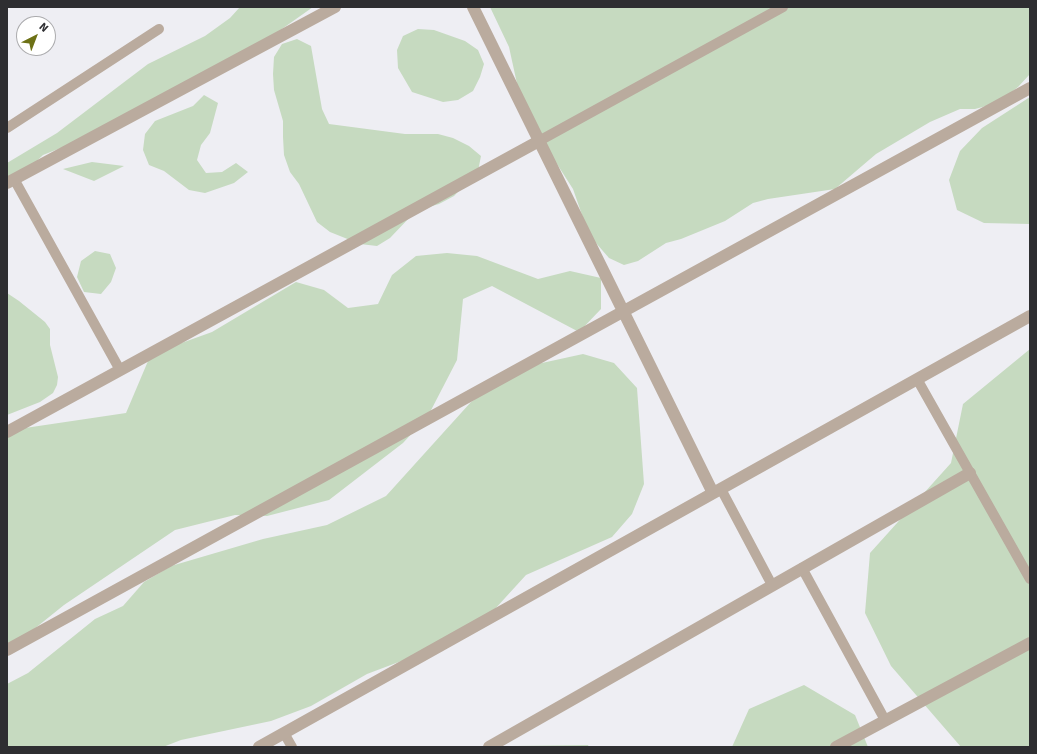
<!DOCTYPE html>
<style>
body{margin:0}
#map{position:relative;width:1037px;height:754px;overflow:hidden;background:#eeeef3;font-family:Signika,sans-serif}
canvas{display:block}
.frame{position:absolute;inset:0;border:8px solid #2e2e31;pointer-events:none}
.north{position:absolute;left:16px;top:16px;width:40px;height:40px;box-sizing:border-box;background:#fff;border:1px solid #ababad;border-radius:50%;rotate:42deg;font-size:11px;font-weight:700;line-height:16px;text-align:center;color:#2e2e31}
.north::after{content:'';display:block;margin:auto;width:14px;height:18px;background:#6d7116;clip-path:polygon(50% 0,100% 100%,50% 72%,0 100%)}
</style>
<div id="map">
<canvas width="1037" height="754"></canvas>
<div class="frame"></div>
<div class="north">N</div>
</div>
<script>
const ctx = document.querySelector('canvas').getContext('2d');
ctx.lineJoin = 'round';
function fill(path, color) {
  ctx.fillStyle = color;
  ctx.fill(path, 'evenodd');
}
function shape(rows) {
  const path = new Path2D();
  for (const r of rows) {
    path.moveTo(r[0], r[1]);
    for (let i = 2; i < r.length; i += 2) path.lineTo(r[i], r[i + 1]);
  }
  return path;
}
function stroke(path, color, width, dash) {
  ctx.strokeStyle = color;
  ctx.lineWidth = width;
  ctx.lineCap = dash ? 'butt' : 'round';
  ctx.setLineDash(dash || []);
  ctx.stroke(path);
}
fill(shape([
 [240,7,313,7,214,77,101,132,43,155,21,176,7,183,7,163,57,133,148,64,205,36,230,18],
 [490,7,1030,7,1030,74,1018,87,1004,98,990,105,975,109,960,109,930,122,876,154,835,189,768,199,753,203,725,221,681,239,666,243,638,261,624,265,609,258,589,235,573,189,523,111,509,47],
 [418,29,434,30,465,41,478,50,484,64,480,77,473,91,458,100,443,102,412,92,398,68,397,50,403,36],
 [297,39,311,46,322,109,329,124,405,134,438,134,453,138,469,146,481,156,478,171,454,196,439,204,425,208,411,216,390,238,377,246,360,244,330,232,317,222,299,184,290,172,284,155,283,137,283,121,274,90,273,74,274,57,282,44],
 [204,95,218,103,210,133,201,145,197,160,206,173,222,172,236,163,248,172,234,183,205,193,189,190,164,171,149,165,143,150,145,134,155,121,193,106],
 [1030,97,1030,224,984,223,957,210,949,180,960,151,982,128],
 [92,162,124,166,94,181,63,169],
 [95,251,110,254,116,268,111,282,101,294,84,292,77,277,81,261],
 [447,253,477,256,538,279,570,271,601,278,601,309,579,332,492,286,463,299,457,360,428,416,403,443,329,500,267,516,235,515,175,530,64,605,13,646,7,649,7,435,25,428,126,413,151,354,212,332,296,282,324,290,348,308,378,304,392,275,416,256],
 [7,293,19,301,45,322,50,329,50,345,58,377,57,385,53,393,40,402,7,415],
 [1030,349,1030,747,961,747,891,666,865,613,870,553,951,463,963,404],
 [583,354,614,363,637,388,644,484,632,514,612,537,526,575,484,621,457,640,367,674,311,706,271,721,181,740,163,747,7,747,7,684,28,673,95,619,123,606,144,582,171,566,263,539,327,525,386,496,471,402,519,368],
 [804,685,855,715,868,747,732,747,749,709],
 [588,745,589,747,505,747,511,746]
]), '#c6dac0');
stroke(shape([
 [7,128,159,29],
 [539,141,783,7],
 [14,179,120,370],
 [917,379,1030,579],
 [721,489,772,585],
 [802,568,885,720],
 [284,733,292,747]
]), '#baab9e', 10);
stroke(shape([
 [473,7,713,493],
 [7,183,335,7],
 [7,432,539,141],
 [7,650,1030,88],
 [259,747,1030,316],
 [489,747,970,473],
 [836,747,1030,643]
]), '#baab9e', 12);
</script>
